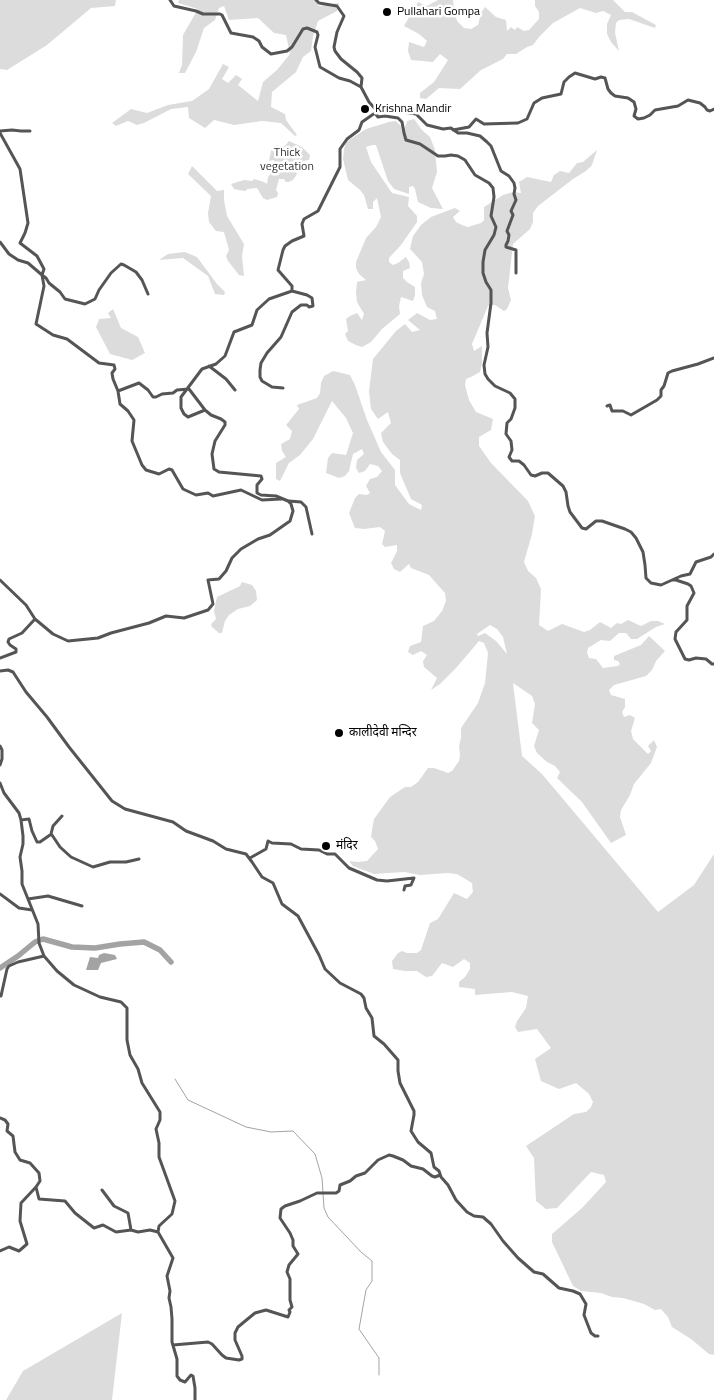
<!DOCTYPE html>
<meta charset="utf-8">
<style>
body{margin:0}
canvas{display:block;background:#fff}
</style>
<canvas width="714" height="1400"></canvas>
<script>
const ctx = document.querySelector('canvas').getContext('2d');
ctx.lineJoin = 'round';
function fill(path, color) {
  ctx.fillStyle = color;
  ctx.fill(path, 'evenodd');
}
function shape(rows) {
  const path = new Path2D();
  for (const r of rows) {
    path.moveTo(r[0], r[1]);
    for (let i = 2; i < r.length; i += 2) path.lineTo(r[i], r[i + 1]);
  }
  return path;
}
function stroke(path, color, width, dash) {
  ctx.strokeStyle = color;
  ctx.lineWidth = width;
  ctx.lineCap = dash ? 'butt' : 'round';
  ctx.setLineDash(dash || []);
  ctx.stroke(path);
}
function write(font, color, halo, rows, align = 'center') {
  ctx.font = font + ' "Titillium Web","Noto Sans Devanagari",sans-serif';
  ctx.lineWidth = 5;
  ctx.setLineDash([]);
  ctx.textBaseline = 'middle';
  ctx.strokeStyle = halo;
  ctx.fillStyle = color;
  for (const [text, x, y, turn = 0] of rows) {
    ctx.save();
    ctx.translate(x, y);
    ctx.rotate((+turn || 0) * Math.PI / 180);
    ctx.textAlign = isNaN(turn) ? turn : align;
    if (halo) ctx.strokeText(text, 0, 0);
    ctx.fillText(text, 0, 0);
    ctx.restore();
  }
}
fill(shape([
 [0,0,116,0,115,6,91,8,47,45,7,70,0,69],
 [179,0,315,0,319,6,339,3,337,11,318,21,313,36,311,51,303,57,296,72,272,92,271,107,285,114,286,120,297,135,295,136,281,123,262,121,234,125,214,120,205,128,189,118,188,107,171,109,144,123,137,125,128,121,116,126,112,123,131,109,147,113,168,105,192,101,209,89,223,64,229,67,222,79,228,83,236,75,242,79,238,85,258,101,263,82,277,70,290,54,286,35,274,33,258,18,229,20,224,6,219,8,215,20,204,28,196,52,185,73,179,73,182,65,183,35,198,9,178,3],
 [438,0,453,0,454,10,457,21,464,28,471,29,478,25,481,13,485,7,496,17,506,20,507,31,511,27,515,30,517,27,524,31,529,30,539,19,539,12,535,6,535,0,613,0,625,12,632,12,656,25,655,28,629,19,619,20,616,23,615,33,619,51,611,42,607,34,607,24,611,15,603,11,596,13,580,8,553,23,539,37,533,45,527,47,516,54,507,54,503,59,481,70,460,89,439,88,426,99,420,98,420,93,434,82,448,60,440,54,433,62,411,60,408,51,409,42,424,47,427,41,419,34,404,26,418,2,427,6],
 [414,119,422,130,430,137,435,150,437,172,432,188,443,209,431,208,418,202,415,189,413,186,409,187,409,194,394,189,388,181,376,145,372,145,366,147,371,162,392,193,409,197,408,206,417,216,417,222,401,245,389,258,389,262,393,265,398,263,406,257,409,262,410,268,403,271,403,278,407,282,415,287,415,295,413,301,401,297,399,306,400,314,382,329,371,342,362,347,356,345,348,341,345,334,348,331,346,319,350,316,357,313,362,320,364,314,357,302,356,293,357,282,366,280,359,274,356,268,356,262,366,238,376,227,381,217,377,198,373,202,373,209,368,209,364,195,360,190,348,180,343,159,344,149,346,142,366,129,389,122,396,121,401,126,402,131,404,131,407,121],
 [289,141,302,147,310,155,309,160,303,161,303,166,296,172,297,174,293,180,289,182,286,182,284,179,279,179,276,190,278,193,277,197,267,200,263,198,257,188,247,189,246,191,238,190,234,189,231,184,244,180,252,181,254,179,264,182,267,184,268,177,275,169,274,160,269,161,271,151,276,145,281,146,285,146],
 [597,150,592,165,586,171,573,179,538,206,533,213,533,222,530,229,513,244,508,288,511,300,507,309,504,311,495,305,488,306,472,344,474,351,482,346,482,363,480,372,473,376,466,379,465,385,469,400,476,412,493,419,491,430,479,437,479,446,491,463,528,501,535,516,532,534,524,562,528,571,536,578,541,589,539,625,548,631,562,624,584,632,590,630,600,622,611,628,617,623,621,624,628,620,641,626,651,621,658,621,665,624,656,627,637,639,631,639,626,633,619,633,610,641,601,640,588,648,587,653,589,658,596,659,603,668,618,666,620,664,618,661,614,660,614,656,641,645,649,636,665,651,656,661,652,670,646,676,614,685,609,690,611,695,625,699,625,707,622,712,624,717,630,715,635,718,631,731,633,739,648,754,651,751,648,746,654,740,657,747,651,763,634,784,630,795,621,810,620,817,626,835,611,843,582,802,557,778,560,772,555,766,547,762,537,753,534,746,539,730,532,723,535,704,532,696,513,683,522,756,542,774,658,912,694,885,714,854,714,1355,709,1354,691,1339,672,1327,668,1317,661,1309,655,1310,644,1304,623,1298,612,1297,601,1293,581,1291,573,1286,552,1242,552,1234,582,1208,606,1182,604,1175,591,1172,557,1208,546,1209,536,1201,534,1158,526,1146,574,1114,586,1112,591,1107,593,1102,589,1094,576,1083,559,1089,541,1081,535,1059,551,1048,537,1029,518,1032,515,1027,517,1021,526,1008,528,996,512,992,475,995,475,989,459,987,459,982,465,977,470,969,470,963,464,959,453,967,442,963,432,976,426,977,417,971,405,971,393,969,392,961,398,953,402,951,407,953,417,953,421,950,430,923,438,919,454,893,467,899,473,892,472,883,457,874,447,873,420,875,404,872,374,874,353,866,349,861,358,862,367,861,378,849,375,841,371,837,372,830,374,819,390,797,405,787,411,787,418,782,428,768,434,768,448,773,452,771,459,761,460,755,459,746,461,738,461,728,478,703,485,683,488,653,484,643,479,641,456,668,440,684,431,690,437,678,424,667,423,661,427,655,421,651,413,655,408,652,410,646,421,642,423,626,434,621,442,611,446,601,445,593,429,575,411,568,409,564,400,572,394,569,391,563,397,551,397,545,385,547,382,544,385,531,380,527,364,529,355,528,349,513,355,498,359,494,367,495,370,493,366,486,370,479,377,477,382,471,378,466,370,464,365,471,359,473,356,468,357,460,364,454,362,449,353,454,349,471,345,476,339,478,326,473,328,458,332,453,346,455,353,433,346,418,332,401,313,439,300,455,289,463,280,481,276,479,276,463,286,457,282,451,281,444,290,439,292,431,286,425,299,409,297,405,317,398,320,393,321,383,324,376,333,371,350,375,355,385,367,420,381,452,395,470,395,485,409,504,421,510,422,505,411,499,400,473,400,460,392,454,383,442,381,433,391,423,388,412,378,419,371,409,369,391,373,359,396,331,405,324,412,332,420,330,408,320,417,313,430,320,437,319,435,311,427,307,422,295,421,283,424,274,422,262,410,249,413,236,421,225,431,217,455,208,460,211,453,217,456,222,462,225,468,227,481,223,484,220,484,207,503,195,513,192,521,193,519,182,527,177,551,182,554,175,560,171,569,173,577,163,583,162],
 [490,625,497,629,503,637,507,654,496,641,485,633,478,636,477,634],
 [192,166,217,191,224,190,224,200,227,216,244,244,242,256,244,276,239,275,228,261,226,256,229,250,224,232,216,231,209,222,208,213,211,196,188,174],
 [185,252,197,257,217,284,225,292,224,295,215,294,208,276,183,258,159,260,168,254],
 [113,309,121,328,138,337,145,353,132,360,110,354,96,327,99,319,111,318,108,313],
 [242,582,252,585,256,591,257,600,250,606,238,609,229,615,225,621,222,633,219,633,212,627,211,624,216,619,214,611,217,597,240,586],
 [122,1313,112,1400,6,1400,23,1371]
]), '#dcdcdc');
fill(shape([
 [104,953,115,955,117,959,101,963,98,970,86,970,90,957,98,958,99,955]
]), '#a3a3a3');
stroke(shape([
 [175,1079,188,1100,246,1127,271,1132,293,1131,315,1154,322,1178,324,1208,328,1217,361,1252,372,1261,372,1281,366,1290,359,1329,379,1358,379,1375]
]), '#a3a3a3', 1);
stroke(shape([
 [0,968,18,956,35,942,43,939,72,947,95,948,120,944,144,942,160,950,171,962]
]), '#a3a3a3', 5.5);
stroke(shape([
 [170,0,174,6,196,11,203,14,220,14,222,15,231,33,253,37,259,41,262,47,271,54,287,51,292,47,303,29,307,28,317,32,318,35,315,47,320,67,339,78,350,81,361,87,369,102,378,112],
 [316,0,319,3,337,6,344,16,337,32,334,47,335,51,341,59,357,72,362,78,361,87],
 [375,113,378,117,385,116,398,118,402,122,404,133,406,140,420,144,438,156,445,156,451,155,458,156,465,160,475,175,489,183,493,188,494,197,491,216,496,227,494,235,485,250,483,262,483,273,486,282,491,290,491,303,487,333,488,347,484,365,485,374,488,379,495,386,510,393,515,399,515,408,511,419,507,423,506,434,511,441,512,450,509,457,512,461,519,461,524,465,531,475,535,476,542,473,548,473,563,486,566,492,568,506,570,512,582,528,586,529,596,521,602,521,625,529,631,532,636,538,643,552,645,565,646,578,651,583,661,585,681,576,690,574,696,562,711,557,714,554],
 [453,130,469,127,476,119,484,124,518,123,527,119,534,103,542,98,561,94,564,82,569,77,575,73,595,79,601,77,605,78,608,89,611,93,615,96,628,98,634,102,636,109,634,116,638,119,644,118,650,115,655,110,678,106,688,100,700,103,705,107,707,110,710,111,714,109],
 [0,131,12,130,21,131,30,131],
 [0,133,20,169,28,223,25,233,20,243,37,256,44,269,42,275,46,278,49,283,60,292,65,299,85,304,95,299,99,290,111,273,121,264,124,265,136,272,142,280,148,294],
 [0,242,9,254,18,260,28,263,42,275,44,286,36,324,53,335,67,339,99,363,114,365,115,369,112,373,113,379,118,391,120,404,128,411,134,420,132,441,142,465,146,470,159,474,169,469,172,470,183,489,196,495,208,493,213,496,241,490,262,500,281,499],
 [209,366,226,379,235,390],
 [283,388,272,387,262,381,260,377,260,370,261,363,267,353,281,337,292,312,301,305,307,305,309,307,313,306,312,298,307,295,292,291],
 [118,391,139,383,148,390,153,397,156,397,162,394,173,393,177,390,189,389,205,410],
 [607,406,610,405,612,411,623,411,631,415,657,400,661,396,661,390,664,386,668,373,672,371,698,364,714,358],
 [289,501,301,502,306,507,312,534],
 [0,580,26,605,35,619,22,633,9,639,8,642,10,645,16,649,16,652,0,658],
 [672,580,676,580,688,584,691,586,694,593,687,606,687,620,676,632,675,639,685,659,689,660,696,658,706,659,712,664,714,664],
 [35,619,53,634,68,641,98,638,111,633,149,623,166,616,184,618,208,610,213,604,208,580,219,579,226,571,232,558,241,549,258,539,270,535,290,521,293,511,291,504,288,501,276,496,261,495,257,493,257,485,262,479,261,476,219,472,214,469,212,454,215,441,225,425,225,422,221,419,211,415,205,410,188,417,184,414,181,408,181,397,202,369,216,364,225,356,234,332,252,325,257,310,269,299,292,291,292,286,278,270,283,250,285,246,292,241,304,236,302,224,304,219,318,211,340,167,340,149,347,139,359,130,362,122,375,113,389,110,416,114,427,125,443,129,451,128,458,133,467,133,480,136,487,142,491,146,501,171,509,176,514,183,515,188,514,194,516,200,511,211,513,215,507,231,509,235,508,241,506,245,506,247,516,250,516,273],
 [0,671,8,670,13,672,26,692,47,717,69,747,112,801,125,809,173,822,186,831,213,841,226,849,246,854,252,862,262,877,273,883,282,904,298,916,319,955,325,969,340,983,361,994,364,998,366,1008,372,1018,374,1036,384,1044,398,1060,398,1071,400,1083,414,1111,414,1115,411,1131,418,1142,431,1153,434,1167,439,1171,441,1177,448,1185,456,1200,467,1212,474,1216,483,1217,491,1224,503,1241,518,1258,534,1272,543,1274,559,1288,573,1291,580,1294,586,1304,584,1315,591,1333,595,1336,598,1336],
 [0,746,2,750,2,759,0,765],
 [0,783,4,793,19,813,21,820,23,836,23,844,20,857,22,871,22,884,38,924,39,943,44,956,57,971,74,985,100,997,121,1002,127,1008,127,1040,130,1055,138,1069,142,1083,160,1112,160,1120,156,1129,159,1143,159,1157,175,1201,172,1214,159,1226,158,1232,173,1258,167,1276,170,1291,169,1298,171,1307,172,1319,172,1342,177,1359,177,1376,180,1380,185,1382,191,1375,193,1376,195,1388,195,1400],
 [21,820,29,819,32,831,37,842,40,842,50,835,52,835,60,847,71,857,93,867,110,862,126,862,139,859],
 [51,834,53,826,62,816],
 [250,858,266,849,268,841,272,843,291,844,301,849,319,850,327,854,335,854,349,868,377,880,387,881,414,878,411,885,405,886,404,890],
 [0,894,19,908,32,910],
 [28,899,48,896,82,906],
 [1,996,7,969,9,966,18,962,44,956],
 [0,1118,5,1120,8,1124,7,1131,13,1136,15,1152,20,1160,30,1163,39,1173,40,1181,36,1187,39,1199,65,1201,75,1213,94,1228,103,1225,116,1232,131,1230,138,1232,150,1230,158,1232],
 [102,1190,114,1206,128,1213,131,1230],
 [0,1251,9,1247,19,1251,27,1244,20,1221,21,1203,36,1187],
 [173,1345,208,1342,212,1344,222,1355,226,1358,239,1360,242,1359,242,1356,235,1340,235,1333,238,1327,244,1322,255,1313,266,1310,288,1317,290,1312,289,1310,292,1307,290,1300,290,1279,287,1272,289,1265,298,1254,293,1246,293,1240,290,1233,280,1218,281,1209,285,1206,300,1201,317,1193,336,1193,339,1191,340,1185,350,1181,356,1176,365,1173,378,1160,389,1155,393,1156,403,1160,411,1166,423,1169,432,1176,435,1177,440,1175]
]), '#555', 3);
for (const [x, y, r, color] of [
 [387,12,5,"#000"],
 [365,109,5,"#000"],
 [339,733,5,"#000"],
 [326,846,5,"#000"]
]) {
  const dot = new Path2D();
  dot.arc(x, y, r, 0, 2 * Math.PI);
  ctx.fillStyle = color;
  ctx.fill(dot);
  stroke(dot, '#fff', 2);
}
write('12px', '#000', '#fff', [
 ["Pullahari Gompa",397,12],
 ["Krishna Mandir",375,109],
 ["कालीदेवी मन्दिर",349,733],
 ["मंदिर",336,846]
], 'left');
write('12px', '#333', '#fff', [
 ["Thick",287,153],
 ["vegetation",287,167]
]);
</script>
